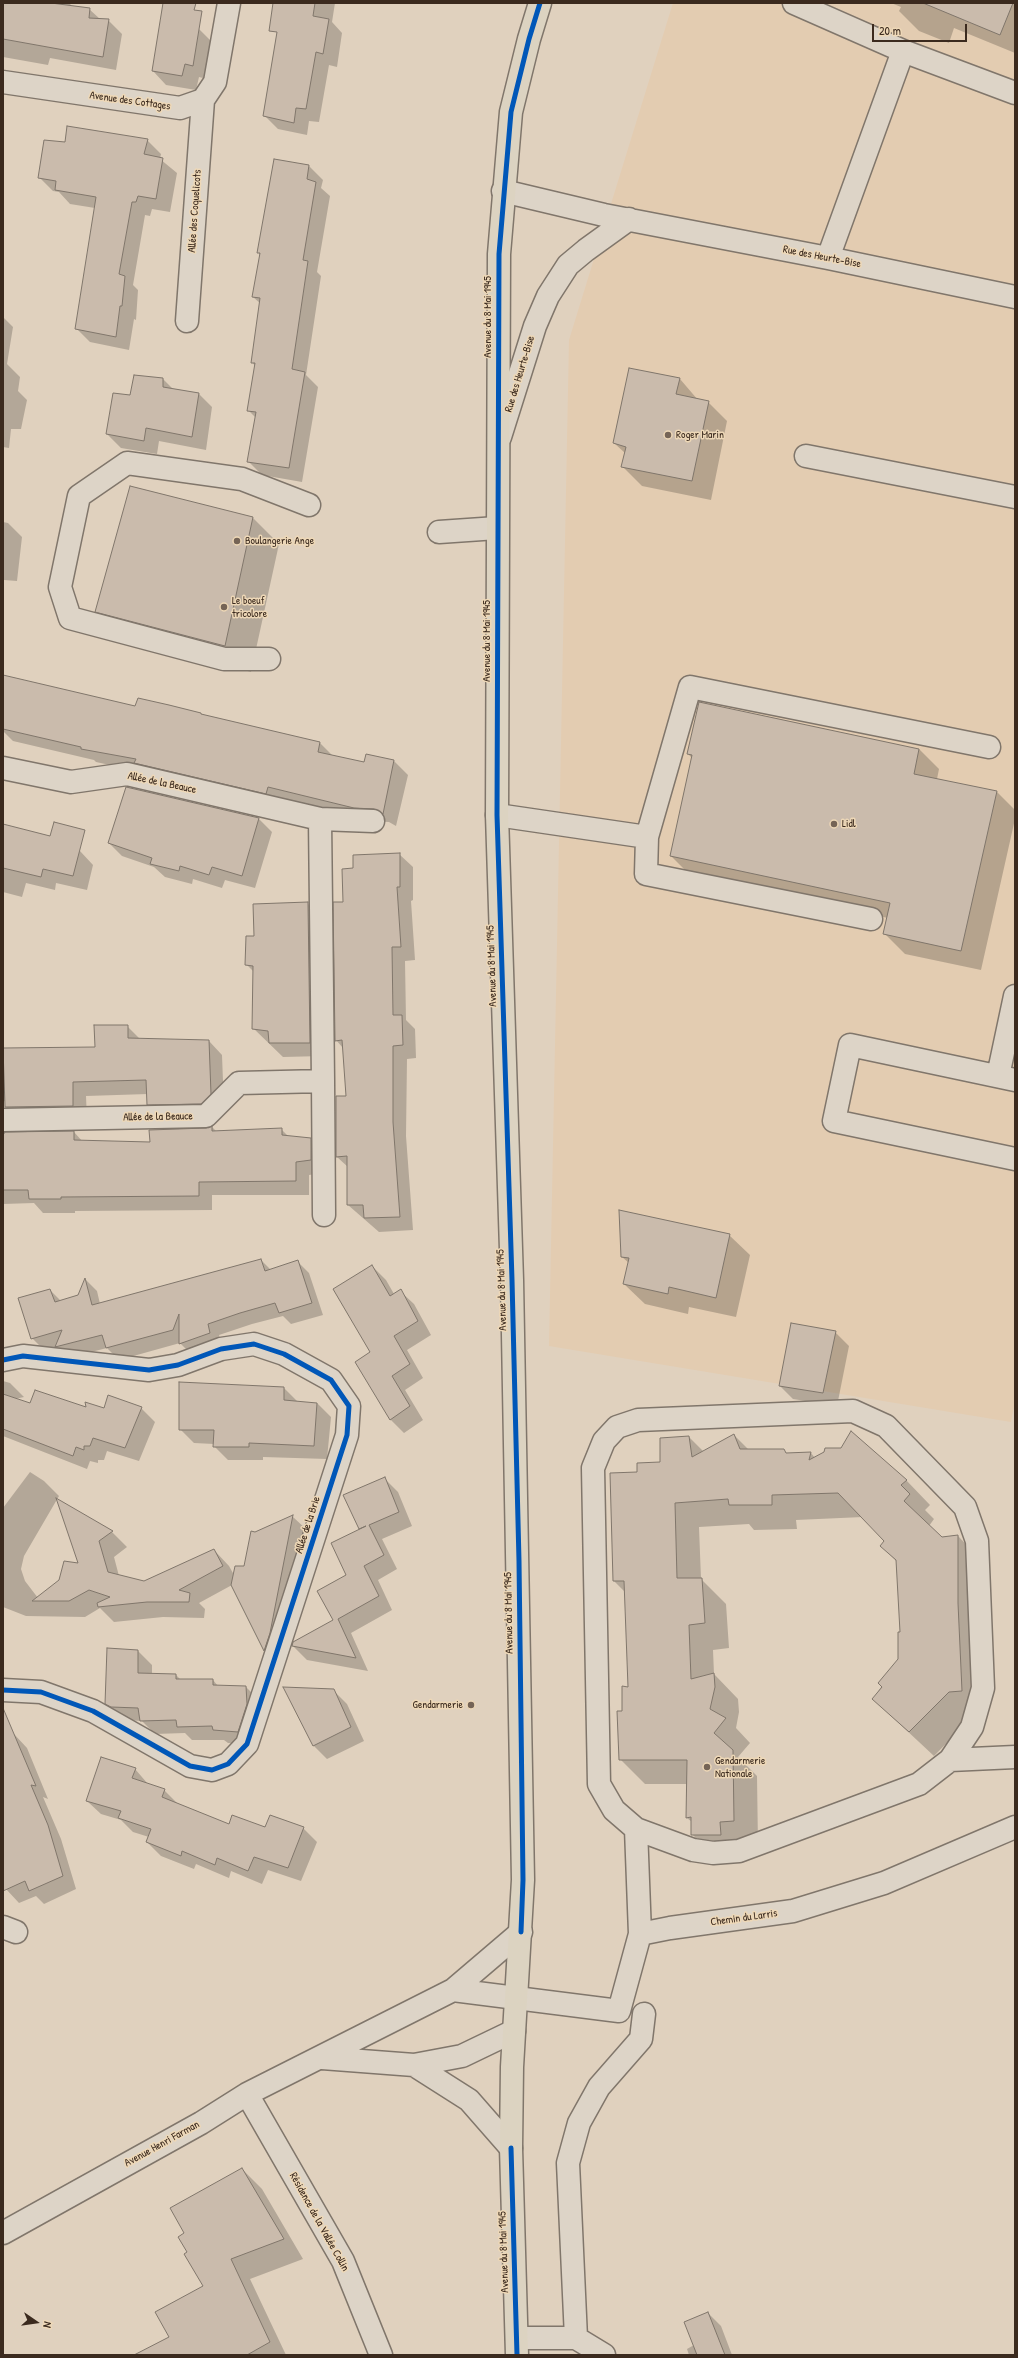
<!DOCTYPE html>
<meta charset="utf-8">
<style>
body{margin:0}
#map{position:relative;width:1018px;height:2358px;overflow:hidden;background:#e0d1be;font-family:"Patrick Hand",sans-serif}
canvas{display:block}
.frame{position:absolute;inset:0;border:4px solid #3b2a1e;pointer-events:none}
.north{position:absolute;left:16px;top:2302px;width:40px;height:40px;-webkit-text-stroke:3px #eed8b7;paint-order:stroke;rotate:103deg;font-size:11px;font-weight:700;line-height:16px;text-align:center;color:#3b2a1e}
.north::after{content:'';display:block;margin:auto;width:14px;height:18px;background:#3b2a1e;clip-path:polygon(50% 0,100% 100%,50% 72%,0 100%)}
.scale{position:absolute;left:872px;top:24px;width:95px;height:18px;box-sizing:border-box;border:2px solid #3b2a1e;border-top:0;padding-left:5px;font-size:12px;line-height:14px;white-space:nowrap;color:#3b2a1e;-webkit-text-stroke:3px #eed8b7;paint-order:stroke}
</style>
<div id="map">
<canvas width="1018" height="2358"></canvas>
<div class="frame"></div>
<div class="north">N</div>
<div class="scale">20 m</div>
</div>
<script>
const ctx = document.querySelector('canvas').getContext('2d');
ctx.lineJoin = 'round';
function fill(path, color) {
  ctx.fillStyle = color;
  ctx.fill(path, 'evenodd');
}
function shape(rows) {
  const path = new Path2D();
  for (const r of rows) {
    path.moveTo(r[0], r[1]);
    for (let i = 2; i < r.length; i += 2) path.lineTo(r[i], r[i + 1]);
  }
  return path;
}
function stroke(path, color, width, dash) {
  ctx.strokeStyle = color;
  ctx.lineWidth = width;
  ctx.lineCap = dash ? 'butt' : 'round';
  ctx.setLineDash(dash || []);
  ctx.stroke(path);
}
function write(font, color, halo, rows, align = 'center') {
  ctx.font = font + ' "Patrick Hand",sans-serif';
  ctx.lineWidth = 3;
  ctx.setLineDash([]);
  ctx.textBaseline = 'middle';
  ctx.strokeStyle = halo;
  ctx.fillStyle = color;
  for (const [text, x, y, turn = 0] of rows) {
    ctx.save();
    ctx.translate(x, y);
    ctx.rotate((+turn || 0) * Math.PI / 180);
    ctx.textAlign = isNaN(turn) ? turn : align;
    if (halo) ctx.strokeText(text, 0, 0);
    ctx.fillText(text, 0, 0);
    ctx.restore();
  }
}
fill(shape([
 [673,3,1015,3,1015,1401,1011,1422,549,1346,569,340]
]), '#e3ccb1');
fill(shape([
 [3,3,69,3,73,7,89,9,100,19,108,20,122,34,116,70,50,58,48,65,3,57],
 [286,3,335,3,332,22,342,33,337,67,329,65,319,122,309,121,307,135,278,129,265,116],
 [891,3,1015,3,1015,53,954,28,949,43,919,31,899,11,901,7],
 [198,28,212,42,207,79,199,77,196,90,166,85,153,71],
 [147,140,161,154,160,159,177,173,170,212,152,209,150,216,145,215,133,285,138,290,136,320,134,319,129,350,90,342,76,328,95,208,70,204,59,192,53,191,39,177,66,143],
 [309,166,323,180,321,188,330,196,317,272,321,276,306,375,318,387,302,482,262,475,248,461,256,418,248,410,255,366,252,362,261,304,253,297,260,255,258,252],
 [3,317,13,327,7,364,20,377,18,391,27,400,21,429,11,429,9,448,3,447],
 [163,379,173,389,199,394,212,407,206,450,159,441,157,454,121,448,107,434,131,396],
 [680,379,698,400,708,402,727,421,711,500,642,486,623,467,625,453,614,443],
 [253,518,279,544,251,672,122,637,96,611],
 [3,522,8,523,22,537,17,581,4,580,3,587],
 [3,676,136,707,320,743,333,756,364,763,367,755,394,761,408,775,396,826,389,822,369,821,96,762,94,760,13,741,3,731],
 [919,749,939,769,937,779,997,792,1015,810,1015,819,981,970,905,954,885,934,888,918,691,876,671,856,692,758,688,754],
 [258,818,272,832,255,888,225,880,222,888,193,879,192,884,165,877,154,867,122,856,109,843],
 [3,851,80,851,93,865,87,890,56,883,55,890,26,883,22,897,3,892],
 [399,854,413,867,413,900,411,901,415,960,405,961,406,1020,415,1029,416,1058,407,1059,406,1136,413,1230,379,1232,348,1205,348,1167,337,1157,347,1097,343,1048,336,1040,344,903,353,869],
 [308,904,322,917,323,1056,283,1057,253,1028,254,972,246,964,255,937,254,905],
 [127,1026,141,1040,209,1041,222,1055,224,1108,162,1118,148,1104,148,1094,86,1096,87,1120,20,1121,6,1107,6,1101,3,1101,3,1049,96,1048],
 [212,1127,216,1131,281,1129,289,1137,310,1139,324,1153,324,1173,309,1175,309,1195,212,1195,212,1210,75,1211,75,1213,43,1213,34,1203,3,1204,3,1136,74,1132,83,1142,151,1143],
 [729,1235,750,1255,736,1317,689,1307,688,1314,645,1304,624,1284,629,1263,622,1257],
 [261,1260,271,1270,298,1262,309,1273,323,1315,291,1324,283,1316,252,1324,219,1335,222,1345,192,1355,180,1343,119,1360,107,1348,67,1358,56,1347,44,1350,32,1338,50,1290,61,1301,79,1295,86,1280,97,1291,100,1304],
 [372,1266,386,1280,394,1294,400,1291,414,1304,431,1335,407,1350,423,1378,405,1390,423,1420,404,1433,390,1419,372,1353],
 [835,1332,849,1346,837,1406,793,1399,780,1386],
 [3,1381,10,1383,24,1397,15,1399,30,1404,105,1410,141,1408,155,1422,139,1461,107,1451,104,1460,98,1460,98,1463,90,1461,87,1469,3,1436],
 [180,1383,284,1388,298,1402,317,1403,331,1417,327,1459,263,1457,263,1460,228,1460,214,1446,214,1444,194,1443,180,1429],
 [734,1435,749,1450,784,1450,787,1454,811,1453,815,1458,906,1480,930,1505,925,1510,934,1519,929,1526,942,1538,958,1536,982,1561,973,1716,934,1756,873,1699,899,1660,901,1633,897,1562,882,1546,886,1541,863,1517,796,1520,797,1529,754,1530,749,1524,699,1527,701,1579,726,1604,729,1648,713,1650,714,1674,738,1699,739,1712,736,1728,750,1743,738,1757,757,1776,758,1846,716,1859,692,1834,692,1822,687,1818,688,1784,645,1784,620,1759,623,1712,629,1688,626,1593,614,1581,638,1473,661,1463,689,1437,704,1452],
 [30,1472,44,1481,59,1496,24,1556,21,1569,25,1581,38,1598,80,1565,57,1500,112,1532,127,1547,114,1557,119,1576,144,1582,214,1550,229,1566,234,1575,244,1568,256,1533,293,1517,307,1530,278,1663,265,1650,232,1585,199,1603,205,1609,204,1618,163,1617,114,1622,100,1608,85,1617,26,1616,3,1607,3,1508],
 [385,1479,398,1492,412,1526,382,1539,397,1569,378,1580,392,1610,351,1633,368,1671,307,1660,293,1646,335,1621,360,1528],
 [138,1651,152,1665,152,1674,176,1675,181,1680,213,1680,218,1686,246,1687,260,1701,252,1745,228,1743,224,1740,192,1740,185,1733,155,1734,142,1721,125,1720,120,1717,106,1703],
 [333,1690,347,1704,364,1741,327,1759,313,1745],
 [14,1734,27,1748,48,1799,43,1797,61,1839,76,1889,44,1904,36,1896,19,1903,6,1889,3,1883,3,1738],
 [135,1769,148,1784,164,1790,178,1804,229,1825,303,1828,317,1842,301,1881,268,1870,262,1884,231,1871,229,1878,196,1864,194,1869,161,1856,147,1842,149,1837,133,1832,121,1820,101,1814,87,1801],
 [242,2169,262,2189,303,2259,250,2279,286,2355,171,2355,170,2337,204,2286,188,2252,186,2233],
 [708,2313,721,2326,732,2355,689,2355,687,2349,694,2345]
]), '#0003');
const building = shape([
 [3,3,51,3,90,8,89,18,109,19,103,57,3,39,3,3],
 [163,3,196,3,194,10,202,11,193,66,185,64,182,76,152,71,163,3],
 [273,3,315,3,313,16,329,19,323,54,316,52,306,109,296,108,294,123,263,116,277,32,269,31,273,3],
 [923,3,1013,3,1000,35,923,3],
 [67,126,148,139,144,154,163,158,156,199,138,196,136,202,132,202,119,274,125,276,122,306,120,306,116,337,75,329,96,197,55,190,56,181,38,178,44,140,65,142,67,126],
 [274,159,309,165,307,179,316,182,303,260,308,261,292,369,305,372,289,468,247,462,256,412,247,411,255,363,251,363,260,298,252,297,260,253,257,253,274,159],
 [629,368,680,378,676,394,709,401,692,481,621,467,626,447,613,443,629,368],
 [134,375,163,378,163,387,199,393,192,437,146,428,144,441,106,434,113,393,130,395,134,375],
 [130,486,253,517,225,646,95,612,130,486],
 [3,675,135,706,138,698,169,705,201,713,201,714,320,742,318,752,364,762,366,754,394,760,383,814,374,809,354,808,268,787,266,794,134,763,136,759,81,749,81,747,3,729,3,675],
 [699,702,919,749,914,774,997,791,961,951,883,934,890,903,670,856,692,755,687,754,699,702],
 [126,787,259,818,242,876,212,867,209,875,180,866,179,871,150,864,152,858,108,843,126,787],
 [54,822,85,830,73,876,43,869,41,877,3,868,3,824,50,836,54,822],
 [400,853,400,887,397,887,401,947,392,947,393,1015,402,1015,403,1045,393,1046,393,1122,400,1217,364,1218,363,1205,347,1205,347,1156,336,1157,336,1096,346,1096,342,1040,335,1041,333,902,343,902,342,869,353,868,353,855,400,853],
 [308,902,310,1043,269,1043,268,1031,252,1029,253,966,245,965,246,936,254,936,253,904,308,902],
 [94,1025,128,1025,128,1038,209,1040,211,1094,201,1104,147,1105,146,1080,73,1082,73,1106,5,1107,3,1048,95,1047,94,1025],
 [212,1126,212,1131,282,1128,282,1135,311,1138,311,1160,296,1162,296,1181,199,1182,199,1196,61,1197,61,1199,29,1199,28,1190,3,1190,3,1135,5,1132,74,1131,74,1140,150,1142,149,1130,206,1128,212,1126],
 [619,1210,730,1234,716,1298,669,1287,668,1294,623,1284,629,1258,621,1257,619,1210],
 [261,1259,265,1271,298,1260,312,1303,279,1313,275,1303,240,1313,208,1324,210,1333,179,1344,179,1314,173,1330,106,1348,102,1335,55,1347,62,1330,31,1339,18,1298,50,1289,55,1302,78,1295,85,1278,92,1305,261,1259],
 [372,1265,390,1296,401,1289,418,1321,394,1336,410,1364,392,1376,410,1406,390,1420,355,1362,370,1352,333,1289,372,1265],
 [791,1323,836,1331,823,1393,779,1386,791,1323],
 [179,1382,284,1387,284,1400,317,1403,314,1446,249,1443,249,1447,213,1447,214,1430,179,1430,179,1382],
 [35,1390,86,1407,85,1402,104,1408,108,1395,142,1407,125,1448,93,1438,90,1446,84,1446,84,1450,76,1447,73,1456,3,1429,3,1394,30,1403,35,1390],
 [851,1431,907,1480,901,1485,910,1494,904,1501,942,1537,958,1535,958,1603,962,1691,949,1692,909,1732,872,1699,882,1687,878,1683,898,1659,898,1632,900,1632,896,1560,880,1546,884,1541,838,1493,772,1495,772,1505,729,1505,728,1499,675,1503,677,1578,702,1578,705,1623,689,1625,691,1679,714,1673,715,1687,710,1709,726,1718,714,1733,733,1750,734,1821,720,1822,721,1835,691,1835,691,1817,686,1818,687,1760,619,1760,617,1711,622,1711,622,1686,628,1687,624,1581,613,1581,610,1473,637,1472,637,1463,660,1462,660,1438,689,1436,692,1457,734,1434,740,1449,784,1449,786,1453,811,1452,809,1460,824,1452,825,1448,841,1448,851,1431],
 [385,1477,399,1512,369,1525,384,1555,364,1566,379,1596,338,1619,356,1658,292,1646,293,1642,333,1620,317,1591,346,1575,331,1543,366,1526,359,1529,343,1495,385,1477],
 [56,1498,113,1531,99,1541,108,1572,144,1581,214,1549,223,1566,179,1590,190,1593,189,1602,147,1602,98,1607,97,1603,110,1597,89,1590,69,1601,32,1601,59,1580,64,1561,78,1563,56,1498],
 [293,1515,270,1633,264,1651,231,1585,235,1566,244,1566,251,1531,255,1532,293,1515],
 [107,1648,138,1650,138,1673,176,1674,176,1679,213,1679,213,1685,246,1686,247,1704,238,1732,213,1730,212,1726,177,1727,176,1720,140,1721,138,1708,111,1707,105,1704,107,1648],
 [283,1687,334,1689,351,1727,313,1746,283,1687],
 [3,1708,36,1786,31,1785,48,1825,63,1876,29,1891,25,1881,3,1891,3,1708],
 [101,1757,136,1768,132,1778,165,1789,162,1797,229,1824,232,1815,265,1827,270,1815,304,1827,288,1868,254,1857,248,1871,217,1858,215,1865,182,1851,181,1856,146,1842,151,1829,118,1818,121,1811,86,1801,101,1757],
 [242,2168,284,2239,231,2259,270,2342,247,2355,134,2355,169,2337,155,2312,203,2286,184,2254,187,2252,178,2237,184,2233,170,2208,242,2168],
 [708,2312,725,2355,697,2355,684,2322,708,2312]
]);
fill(building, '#cabbac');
stroke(building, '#80766b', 1);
const minor = shape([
 [794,3,903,51],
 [3,82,180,108,203,100,215,82,229,3],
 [503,191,604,215,828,258,1015,297],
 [828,258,903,51,1015,93],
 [187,321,203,100],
 [500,437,535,326,548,296,568,265,586,250,629,219],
 [806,456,1015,497],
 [439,532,497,528],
 [269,659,224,659,70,618,60,587,79,496,127,463,242,479,309,505],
 [3,768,71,782,127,774,320,819,323,1081,239,1083,206,1116,3,1120],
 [497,815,647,837,690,687,989,747],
 [320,819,373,821],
 [647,837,646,874,871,919],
 [998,1076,1015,996],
 [1015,1080,850,1045,834,1121,1015,1159],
 [323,1081,324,1215],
 [3,1360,23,1356,149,1370,178,1365,221,1349,254,1344,284,1354,331,1380,349,1406,347,1435,247,1744,228,1764,212,1770,190,1766,93,1711,41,1692,3,1690],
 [950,1760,1015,1757],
 [636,1829,693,1850,713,1853,739,1851,919,1784,950,1760,972,1727,983,1688,977,1541,965,1507,886,1426,853,1411,638,1420,617,1427,604,1441,593,1468,599,1784,614,1810,636,1829,640,1934],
 [3,1927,16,1932],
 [453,1990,619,2011,640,1934,670,1928,793,1911,884,1883,1015,1827],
 [322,2058,414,2065,462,2056,514,2031],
 [414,2065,469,2100,511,2148],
 [247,2094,343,2261,381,2355],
 [3,2233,201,2123,247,2094,453,1990,521,1932],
 [517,2338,576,2338],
 [576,2338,568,2163,579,2123,599,2087,641,2039,644,2014],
 [576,2338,604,2355]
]);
const major = shape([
 [517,2355,511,2148,512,2067,523,1880,512,1280,497,815,499,254,511,112,529,39,540,3]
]);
stroke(minor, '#80766b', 25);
stroke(major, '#80766b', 25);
stroke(minor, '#ddd4c7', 22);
stroke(major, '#dcd3c1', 22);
stroke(shape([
 [3,1360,23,1356,149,1370,178,1365,221,1349,254,1344,284,1354,331,1380,349,1406,347,1435,247,1744,228,1764,212,1770,190,1766,93,1711,41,1692,3,1690],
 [521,1932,523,1880,519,1561,512,1280,497,815,499,254,511,112,529,39,540,3],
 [511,2148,517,2355]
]), '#0057b8', 5);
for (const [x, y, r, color] of [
 [668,435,4,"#756456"],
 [237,541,4,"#756456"],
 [224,607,4,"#756456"],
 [834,824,4,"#756456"],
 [471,1705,4,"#756456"],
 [707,1767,4,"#756456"]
]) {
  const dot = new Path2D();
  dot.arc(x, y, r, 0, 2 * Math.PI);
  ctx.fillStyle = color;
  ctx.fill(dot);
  stroke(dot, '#eed8b7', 1.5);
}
write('11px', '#3b2a1e', '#eed8b7', [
 ["Avenue des Cottages",130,101,8],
 ["Allée des Coquelicots",195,211,-86],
 ["Rue des Heurte-Bise",822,257,11],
 ["Avenue du 8 Mai 1945",488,317,-90],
 ["Rue des Heurte-Bise",520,374,-73],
 ["Avenue du 8 Mai 1945",487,641,-90],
 ["Allée de la Beauce",162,783,12],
 ["Avenue du 8 Mai 1945",492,966,-92],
 ["Allée de la Beauce",158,1117,-1],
 ["Avenue du 8 Mai 1945",502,1290,-92],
 ["Allée de la Brie",308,1525,-72],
 ["Avenue du 8 Mai 1945",509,1613,-91],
 ["Chemin du Larris",744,1918,-8],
 ["Avenue Henri Farman",162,2144,-29],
 ["Résidence de la Vallée Collin",319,2222,61],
 ["Avenue du 8 Mai 1945",504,2252,-92]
]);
write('11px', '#3b2a1e', '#eed8b7', [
 ["Roger Marin",676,435],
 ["Boulangerie Ange",245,541],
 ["Le boeuf",232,601],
 ["tricolore",232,614],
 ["Lidl",842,824],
 ["Gendarmerie",463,1705,"right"],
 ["Gendarmerie",715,1761],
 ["Nationale",715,1774]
], 'left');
</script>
